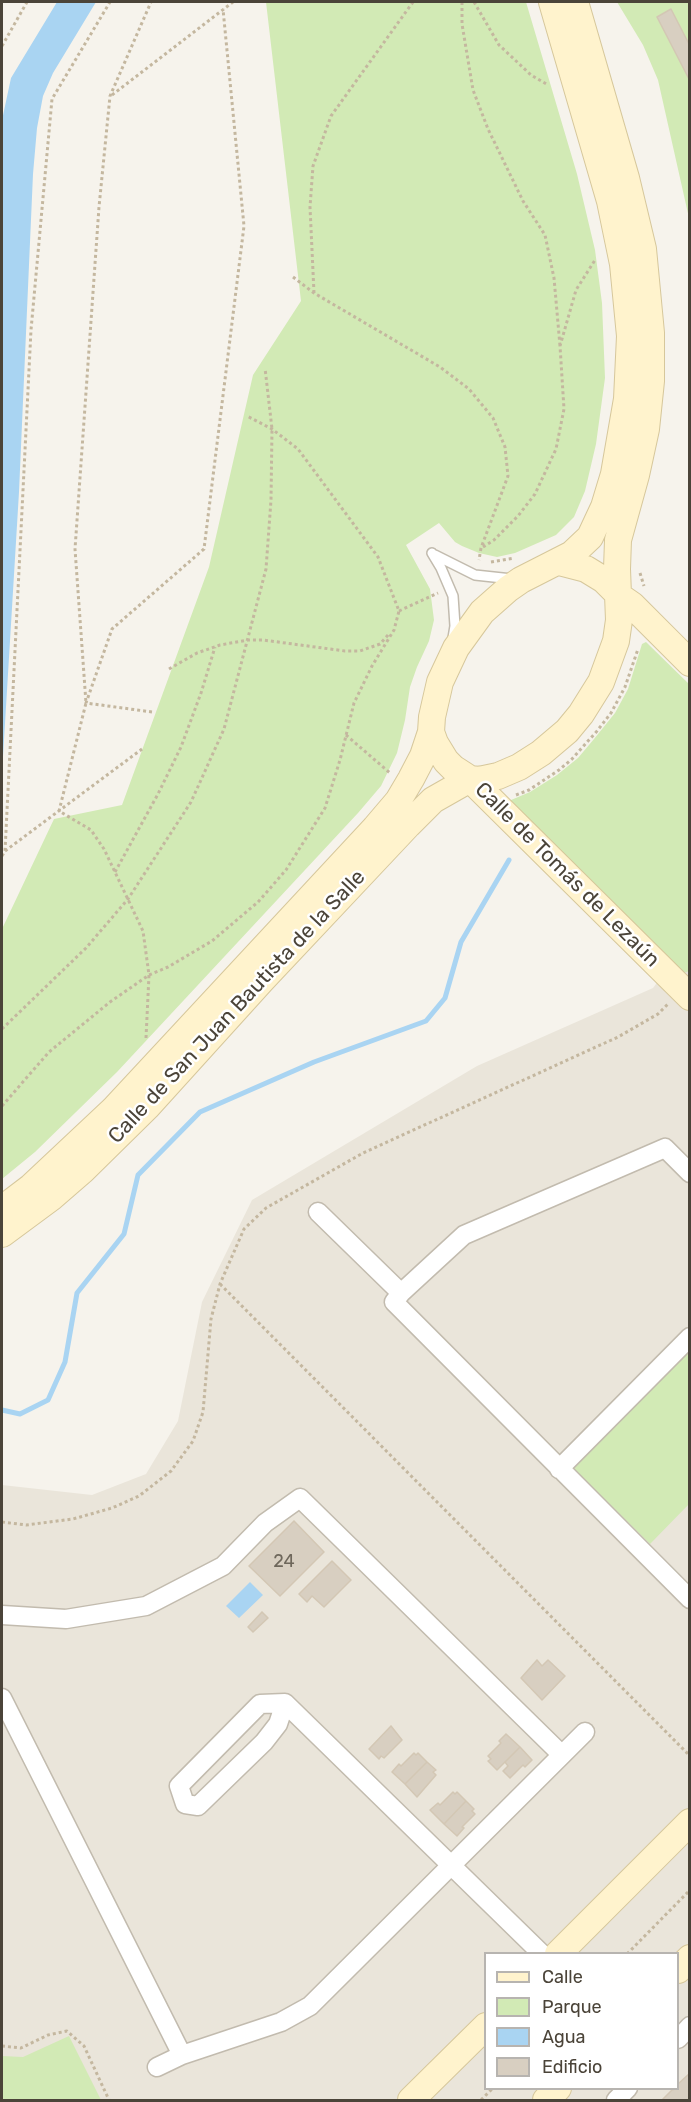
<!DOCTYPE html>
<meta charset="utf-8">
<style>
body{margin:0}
#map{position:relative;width:691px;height:2102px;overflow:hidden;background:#f6f3ec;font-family:Rubik,sans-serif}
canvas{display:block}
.frame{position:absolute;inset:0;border:3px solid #4b4439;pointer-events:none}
.legend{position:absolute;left:484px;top:1952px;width:195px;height:138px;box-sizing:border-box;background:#fff;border:2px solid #b7b4b0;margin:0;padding:8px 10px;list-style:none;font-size:18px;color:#4b4439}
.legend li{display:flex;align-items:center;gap:12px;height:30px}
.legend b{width:30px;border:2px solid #b7b4b0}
</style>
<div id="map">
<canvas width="691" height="2102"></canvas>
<div class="frame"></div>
<ul class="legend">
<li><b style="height:8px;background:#fff3cd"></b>Calle</li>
<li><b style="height:16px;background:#d2eab5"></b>Parque</li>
<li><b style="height:16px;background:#a9d4f2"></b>Agua</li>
<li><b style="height:16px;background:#d8cfc1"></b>Edificio</li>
</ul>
</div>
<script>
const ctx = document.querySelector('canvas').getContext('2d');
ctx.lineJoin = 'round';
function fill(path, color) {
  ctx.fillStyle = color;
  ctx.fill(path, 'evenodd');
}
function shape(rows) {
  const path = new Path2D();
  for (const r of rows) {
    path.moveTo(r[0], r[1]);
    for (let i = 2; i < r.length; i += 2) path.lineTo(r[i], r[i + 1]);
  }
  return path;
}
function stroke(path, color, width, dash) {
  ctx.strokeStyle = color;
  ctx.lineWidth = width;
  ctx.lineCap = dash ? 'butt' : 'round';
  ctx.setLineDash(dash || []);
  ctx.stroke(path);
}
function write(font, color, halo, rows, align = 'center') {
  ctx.font = font + ' Rubik,sans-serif';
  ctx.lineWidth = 5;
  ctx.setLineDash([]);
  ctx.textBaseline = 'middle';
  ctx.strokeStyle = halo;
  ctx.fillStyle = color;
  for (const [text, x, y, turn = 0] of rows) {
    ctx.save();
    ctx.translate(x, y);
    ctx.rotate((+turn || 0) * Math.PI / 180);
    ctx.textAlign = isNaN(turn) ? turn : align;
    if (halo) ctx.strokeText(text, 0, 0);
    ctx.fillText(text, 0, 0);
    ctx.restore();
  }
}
fill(shape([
 [689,939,689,2100,2,2100,2,1485,92,1495,146,1474,178,1421,202,1302,252,1200,477,1066,653,988],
 [486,1954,678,1954,678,2088,486,2088]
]), '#eae5da');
fill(shape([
 [266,2,526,2,577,174,595,250,602,303,605,378,596,444,585,491,574,517,556,535,515,553,497,557,479,553,462,546,455,542,439,523,406,545,430,589,434,620,429,641,417,667,410,687,405,720,397,753,381,786,358,813,117,1072,35,1152,2,1179,2,929,54,819,122,805,209,567,253,375,301,301],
 [617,2,689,2,689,218,658,80,643,45],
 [646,642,689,684,690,969,687,972,682,973,510,803,511,800,530,792,557,775,578,758,594,739,615,713,628,689,642,644],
 [689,1350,689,1504,650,1544,573,1468],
 [69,2036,101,2100,2,2100,2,2056,23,2057]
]), '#d2eab5');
fill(shape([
 [57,2,96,2,53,73,43,96,37,128,33,174,19,492,2,773,2,120,11,78],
 [250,1582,263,1595,239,1618,226,1606]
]), '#a9d4f2');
stroke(shape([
 [2,1410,20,1414,48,1400,65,1362,77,1293,124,1234,138,1175,200,1112,314,1062,426,1021,445,998,461,942,509,860]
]), '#a9d4f2', 5);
const building = shape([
 [671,9,690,46,690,81,657,17,671,9],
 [294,1521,324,1552,280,1596,249,1566,294,1521],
 [332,1561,351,1580,324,1607,312,1596,307,1602,299,1594,332,1561],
 [262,1612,268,1618,253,1632,248,1627,262,1612],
 [537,1660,542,1666,548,1660,565,1676,542,1700,521,1678,537,1660],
 [391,1726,402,1740,384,1758,381,1756,379,1759,369,1749,391,1726],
 [506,1734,520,1747,497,1770,488,1761,491,1759,488,1756,501,1743,499,1741,506,1734],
 [520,1747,532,1760,525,1767,523,1765,510,1778,503,1771,508,1766,505,1762,520,1747],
 [414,1753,416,1755,418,1753,427,1762,405,1784,392,1772,399,1764,401,1766,414,1753],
 [427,1762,436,1770,433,1772,436,1775,417,1797,405,1784,427,1762],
 [453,1792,455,1794,457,1792,466,1801,444,1824,430,1810,438,1803,440,1805,453,1792],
 [466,1801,474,1809,472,1811,475,1814,462,1827,464,1828,457,1836,444,1824,466,1801],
 [690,2073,690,2100,662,2100,672,2090,678,2088,678,2084,690,2073]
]);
fill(building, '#d8cfc1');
stroke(building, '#d3c7b4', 1.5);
const lane = shape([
 [432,553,441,568,453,596,455,626,453,638],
 [435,555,475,575,512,579]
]);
const street = shape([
 [690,1173,665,1148,464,1235,401,1293,394,1302,690,1599],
 [318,1212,401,1293],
 [559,1469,690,1337],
 [2,1615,66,1619,146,1606,223,1566,265,1523,300,1498,562,1755],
 [2,1698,182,2055],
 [285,1703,278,1724,264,1742,198,1806,185,1804,179,1786,260,1704,285,1703,542,1954],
 [678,2039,690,2026],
 [157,2067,182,2055,281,2022,310,2006,585,1732],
 [616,2100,628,2088]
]);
const secondary = shape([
 [552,2,610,201,623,264,630,336,627,399,614,474,604,507,590,537,572,554,521,580,508,589,482,612,456,648,440,682,432,717,431,732,435,743,446,761,453,768,470,779,479,780,498,776,519,767,541,753,567,731,581,714,601,682,616,641,619,620,617,569,618,540,636,475,646,429,651,381,651,333,643,249,626,178,575,2],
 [559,562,586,569,604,580,618,594],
 [619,596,632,605,690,663],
 [470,779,690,997],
 [2,1209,31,1187,113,1110,375,828,398,801,411,779,423,756,431,732],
 [2,1234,52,1197,82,1171,147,1107,262,980,408,825,433,800,470,779],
 [558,1954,690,1822],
 [678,1970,690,1958],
 [411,2100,486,2026],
 [546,2100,558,2088]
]);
stroke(lane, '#c2bbae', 12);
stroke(street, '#c2bbae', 21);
stroke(secondary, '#d6c79b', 28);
stroke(shape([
 [462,2,462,24,473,90,488,129,523,201,545,235,554,278,560,346],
 [474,2,499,45,531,75,548,85],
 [2,46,27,2],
 [112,95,233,2],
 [293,277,314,293,440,367,469,389,493,418,505,447,508,476,481,548,479,560],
 [314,293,310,207,313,166,331,116,413,2],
 [483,547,494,540,518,516,535,494,556,449,564,409,560,346,576,290,595,260],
 [491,562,514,558],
 [640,573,644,586],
 [399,611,438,593],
 [169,669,197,653,220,645,248,640,263,640,345,651,360,651,380,644,388,635],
 [152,712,86,703,112,629,204,549,244,226,223,9],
 [346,735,390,773],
 [516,795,529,790,559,770,572,759,597,731,611,713,625,687,638,649],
 [5,851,142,749],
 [2,856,5,851,31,330,52,99,110,2],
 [115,872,158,794,181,747,201,693,215,647],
 [2,1029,86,948,128,899,191,802,224,729,266,569,271,500,272,429,265,368],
 [146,1038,149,975,143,931,104,849,91,830,59,811,86,703,75,549,99,207,110,96,151,2],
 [2,1106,49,1052,110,1002,149,975,168,967,212,941,258,902,286,870,325,808,340,760,354,703,372,666,394,630,399,611,378,557,298,449,272,429,247,416],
 [220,1284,690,1756],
 [2,1522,26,1525,73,1519,112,1508,139,1496,171,1471,193,1441,203,1412,211,1319,220,1284,244,1229,266,1208,363,1153,618,1037,658,1014,668,1004],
 [627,1954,690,1890],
 [2,2046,21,2048,48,2035,67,2031,84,2046,109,2100],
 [481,2100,493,2088]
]), '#c4b79f', 3, [3, 3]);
stroke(lane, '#fff', 9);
stroke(street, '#fff', 18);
stroke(secondary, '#fff3cd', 26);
write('18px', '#6e675b', null, [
 ["24",284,1562]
]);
write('21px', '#4b4439', '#fff', [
 ["Calle de Tomás de Lezaún",567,875,45],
 ["Calle de San Juan Bautista de la Salle",237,1007,-47]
]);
</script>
